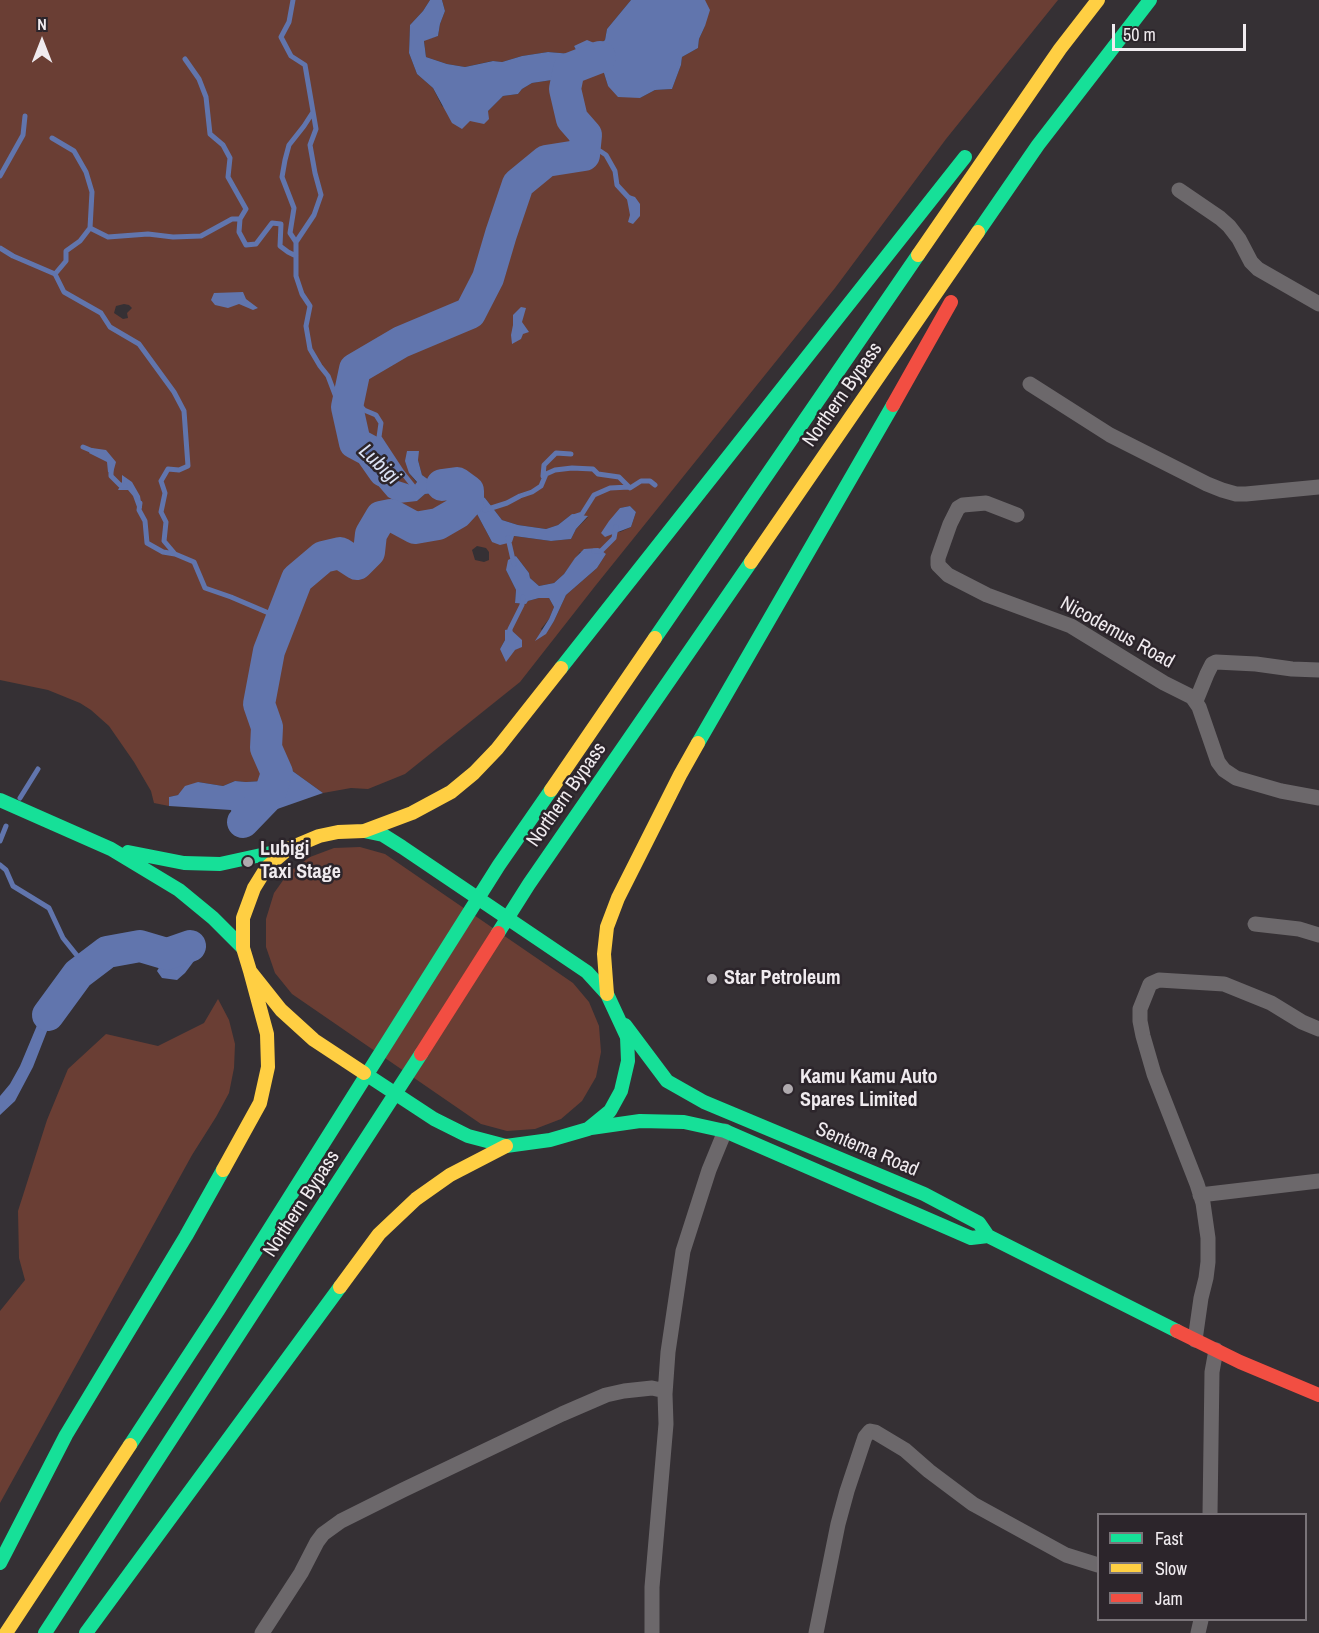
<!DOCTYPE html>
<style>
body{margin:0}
#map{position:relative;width:1319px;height:1633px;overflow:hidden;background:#353034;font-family:"Archivo Narrow",sans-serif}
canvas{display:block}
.legend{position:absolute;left:1097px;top:1513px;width:210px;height:108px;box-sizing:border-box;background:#2c252b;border:2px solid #7a7479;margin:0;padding:8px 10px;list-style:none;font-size:18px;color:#f0ebef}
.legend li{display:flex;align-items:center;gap:12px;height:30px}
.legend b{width:30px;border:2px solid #7a7479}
.north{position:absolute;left:12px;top:12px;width:60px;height:60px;-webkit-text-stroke:4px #2c252b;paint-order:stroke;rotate:0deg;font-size:16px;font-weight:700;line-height:24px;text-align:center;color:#f0ebef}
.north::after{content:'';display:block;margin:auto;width:21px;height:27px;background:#f0ebef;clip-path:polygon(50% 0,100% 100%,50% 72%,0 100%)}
.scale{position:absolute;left:1112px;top:24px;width:134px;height:27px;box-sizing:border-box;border:3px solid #f0ebef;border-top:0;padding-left:8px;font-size:18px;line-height:21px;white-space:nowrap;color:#f0ebef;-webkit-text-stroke:4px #2c252b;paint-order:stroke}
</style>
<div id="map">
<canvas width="1319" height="1633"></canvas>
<ul class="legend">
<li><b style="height:8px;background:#16e098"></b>Fast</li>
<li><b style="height:8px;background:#ffcf43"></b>Slow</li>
<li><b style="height:8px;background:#f24e42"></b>Jam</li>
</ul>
<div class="north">N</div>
<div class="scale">50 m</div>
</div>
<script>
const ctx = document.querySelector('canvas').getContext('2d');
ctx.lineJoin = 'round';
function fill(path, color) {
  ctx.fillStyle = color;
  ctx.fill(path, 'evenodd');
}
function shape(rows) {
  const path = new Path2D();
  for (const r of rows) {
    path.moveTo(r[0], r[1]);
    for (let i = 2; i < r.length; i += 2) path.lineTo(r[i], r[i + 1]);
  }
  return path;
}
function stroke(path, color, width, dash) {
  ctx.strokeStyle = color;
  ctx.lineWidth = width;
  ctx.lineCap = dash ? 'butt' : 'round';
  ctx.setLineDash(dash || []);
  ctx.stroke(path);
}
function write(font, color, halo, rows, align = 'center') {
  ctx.font = font + ' "Archivo Narrow",sans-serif';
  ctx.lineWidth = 5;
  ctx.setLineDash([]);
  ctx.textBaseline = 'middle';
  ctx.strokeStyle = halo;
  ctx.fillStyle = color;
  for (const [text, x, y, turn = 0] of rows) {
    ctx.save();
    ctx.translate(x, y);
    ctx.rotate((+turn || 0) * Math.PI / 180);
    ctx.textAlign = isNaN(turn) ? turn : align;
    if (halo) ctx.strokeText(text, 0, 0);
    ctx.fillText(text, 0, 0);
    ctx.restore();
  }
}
fill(shape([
 [0,0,430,0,423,11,410,25,409,53,417,74,433,88,442,106,470,121,488,111,503,96,518,94,522,89,532,83,572,77,579,74,585,67,593,62,603,70,608,86,640,98,655,90,672,89,681,65,682,57,698,48,699,39,705,26,705,0,1058,0,946,139,835,288,596,585,520,682,405,774,368,789,351,788,323,793,280,762,269,761,273,768,262,781,246,782,235,781,223,786,198,782,178,795,169,797,169,806,154,803,151,791,134,762,109,726,91,710,80,703,48,690,0,680],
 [595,126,598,136,574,160,550,162,541,153,556,150,573,149,580,143,581,136,577,127],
 [124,304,129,305,132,308,127,313,128,318,123,319,114,313,116,306],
 [356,444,376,451,395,481,414,486,417,483,409,473,418,460,422,475,429,480,446,479,464,483,485,498,502,520,518,525,546,529,558,525,572,514,588,517,576,529,571,539,551,541,514,536,492,542,477,514,462,502,460,495,446,492,425,494,417,501,368,466,365,455],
 [630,506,636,512,631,527,620,532,615,532,620,508],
 [457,513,453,522,425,536,427,531,418,520,431,519,445,514],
 [477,546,486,548,489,552,489,560,484,562,475,560,472,550],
 [580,552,606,554,597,568,566,595,554,621,545,634,541,629,549,619,554,607,549,598,539,598,528,601,525,604,515,603,516,590,506,570,516,556,529,573,530,578,539,586,554,583,564,574],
 [505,640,522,640,522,646,515,650,500,649],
 [442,0,631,0,607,29,605,40,598,45,574,46,576,50,572,54,548,52,522,56,502,62,492,61,465,67,447,64,426,57,424,40,438,36,440,24,445,11],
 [360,847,385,854,573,983,589,1002,599,1026,601,1052,596,1077,582,1101,561,1119,535,1129,507,1131,481,1124,292,994,275,973,266,947,266,919,274,893,289,872,310,857,334,848],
 [218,999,229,1020,235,1044,234,1068,229,1093,216,1117,192,1155,0,1503,0,1311,25,1280,19,1258,18,1211,47,1120,68,1069,106,1034,158,1046,204,1023]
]), '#6a3e34');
fill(shape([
 [430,0,442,0,445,11,440,24,438,36,424,41,426,57,447,64,465,67,493,61,502,62,522,56,548,52,572,54,576,50,574,46,587,40,599,45,605,40,607,29,631,0,705,0,710,10,705,26,699,39,698,48,682,57,681,65,672,89,655,90,640,98,618,97,608,86,603,70,592,62,585,67,579,74,572,77,532,83,522,89,518,94,503,96,488,111,489,119,484,124,470,121,462,129,452,123,433,88,417,74,409,53,410,25,423,11],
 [577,125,596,126,598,136,601,142,592,152,574,160,550,162,538,168,541,153,573,149,580,143,581,136],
 [626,194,635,197,640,204,640,216,633,224,628,222,630,215],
 [243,292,246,299,258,308,253,310,239,304,228,308,215,305,211,300,214,293],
 [521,307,526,308,522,322,529,332,523,334,521,339,512,344,511,335,513,325,513,315],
 [355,443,376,451,395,480,414,486,417,482,409,473,405,461,407,451,419,451,418,460,422,475,429,480,446,479,464,483,485,498,502,520,518,525,546,529,558,525,572,514,588,516,576,529,571,539,551,541,514,536,512,542,500,545,492,542,477,514,462,501,460,495,446,492,425,494,417,501,399,503,388,497,376,483,365,455],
 [92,448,106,450,116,462,113,473,108,472,107,462,89,453],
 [122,475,132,482,140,496,142,508,137,507,133,496,128,490,118,490,122,482],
 [630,506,636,512,631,527,605,537,601,533,609,521,620,508],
 [457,513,454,522,425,537,427,531,417,519,431,519,445,514],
 [598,548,606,554,597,568,566,595,554,621,546,634,535,641,549,619,554,607,549,598,539,598,528,601,526,604,515,603,516,590,506,570,508,560,516,556,529,573,530,578,539,586,554,583,564,574,575,558,584,549],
 [510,629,522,640,522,647,515,650,506,662,500,649,505,640,505,630],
 [269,760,280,762,323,793,263,814,250,824,233,816,231,810,169,806,169,797,178,795,185,786,198,782,223,786,235,781,246,782,262,781,273,768],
 [182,942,197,947,197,957,185,973,177,980,162,978,157,971,171,947],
 [67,971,72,973,73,981,63,1004,49,1026,33,1067,15,1101,0,1115,0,1096,10,1084,20,1066,38,1023,64,982]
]), '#6175ad');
stroke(shape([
 [293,0,289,22,281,37,291,56,305,65,316,129,310,145,315,173,321,195,314,215,296,242,296,276,302,294,310,306,306,326,310,349,320,366,328,376,336,397,347,407],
 [185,59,199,79,206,97,210,134,223,145,230,158,228,177,246,209,240,219],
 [52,138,74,151,86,172,92,192,90,228,80,241,66,251,66,261,55,274],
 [589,150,600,151,606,155,615,171,617,185,629,198],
 [0,176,23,135,25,116],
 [90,228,108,237,148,234,173,237,201,236,232,219,240,219,239,232,246,245,256,244,272,223,281,224,280,246,288,252,296,256],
 [296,242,290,233,294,208,282,177,285,160,289,145,304,126,313,112],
 [0,248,13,256,55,274,64,292,101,313,110,327,139,344,174,392,184,411,188,466,179,470,168,469,161,481,165,493,161,512,166,522,164,541,175,554,194,562,205,588,231,597,271,614,280,622],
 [350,394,364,410,376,415,381,423,379,437,402,472,417,491],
 [83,447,95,452],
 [111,467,111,476,120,485,125,486],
 [543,476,544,465,556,453,571,454],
 [140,503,139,510,145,521,147,543,163,552,175,554],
 [485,510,507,503,520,496,532,492,541,486,546,474,555,470,572,468,593,469,598,474,619,477,630,488,641,481,650,481,655,485],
 [573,517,582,514,594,495,610,488,629,487],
 [508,538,514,564],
 [594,551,601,551,614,538,616,527],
 [510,635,510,629,522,605,523,597],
 [20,798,38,769],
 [0,841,6,826],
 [0,865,6,870,13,886,49,908,63,938,79,958,83,971]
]), '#6175ad', 5);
stroke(shape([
 [384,471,370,451,355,443,347,407,355,369,401,342,470,313,488,278,501,234,518,184,546,161,584,155,586,135,572,119,565,89,569,69,600,57],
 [243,822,270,794,277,773,266,748,267,727,259,704,269,651,297,579,323,557,340,553,357,564,369,552,371,534,381,517,391,515,415,528,438,524,457,513,468,501,468,491,457,483,442,485],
 [48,1015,78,974,107,952,140,946,167,954,190,946]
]), '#6175ad', 32);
stroke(shape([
 [1179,190,1220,218,1229,226,1239,239,1251,262,1258,269,1319,304],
 [1030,384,1110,435,1207,484,1222,490,1236,494,1246,494,1319,487],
 [1017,515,986,503,963,505,958,508,950,524,938,558,938,565,948,575,987,595,1071,626,1164,683,1192,697,1199,707,1218,762,1224,770,1236,778,1281,791,1319,798],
 [1196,701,1207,674,1212,664,1216,662,1256,664,1292,669,1319,670],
 [1255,924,1299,929,1319,935],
 [1200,1195,1319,1181],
 [1195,1340,1201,1298,1206,1278,1208,1262,1208,1238,1203,1203,1197,1184,1154,1074,1143,1036,1140,1021,1140,1009,1150,984,1159,980,1224,984,1271,1003,1302,1022,1319,1029],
 [665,1394,668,1352,683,1251,709,1170,725,1131],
 [1210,1514,1212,1372,1216,1350],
 [262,1633,301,1573,317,1542,323,1534,341,1521,403,1490,562,1414,606,1395,624,1391,652,1388,661,1390,665,1394,666,1424,652,1587,652,1633],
 [816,1633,838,1524,847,1491,865,1437,870,1431,875,1432,905,1450,929,1471,973,1504,1066,1555,1098,1565],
 [1198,1633,1201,1620]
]), '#6c686b', 15);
stroke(shape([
 [978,232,1038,145,1150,0],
 [655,638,918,255],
 [561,668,965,157],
 [698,743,893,405],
 [0,800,111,849,179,890,213,918,243,948],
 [364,831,383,835,402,847,587,972,607,994,627,1037,628,1061,621,1091,610,1111,588,1129,550,1140,506,1146,468,1136,434,1119,364,1073],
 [128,852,184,863,220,864,284,850],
 [498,933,529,884,751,562],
 [625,1025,667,1081,704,1102,924,1194,979,1223,988,1236,1177,1331],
 [591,1128,640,1121,684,1122,725,1131,971,1238,988,1236],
 [130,1445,219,1309,499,865,551,790],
 [0,1563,66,1435,186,1236,223,1170],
 [45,1633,421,1054],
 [86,1633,340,1287]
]), '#16e098', 14);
stroke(shape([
 [918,255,1060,49,1098,0],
 [751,562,978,232],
 [551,790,655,638],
 [364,831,338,832,319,836,288,849,267,867,254,888,243,918,243,948,250,971,281,1010,314,1040,364,1073],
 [364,831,412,813,451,792,474,773,497,749,561,668],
 [607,994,604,954,607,927,618,898,680,775,698,743],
 [223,1170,260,1103,268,1067,267,1034,250,971],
 [340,1287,379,1234,416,1199,450,1175,506,1146],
 [6,1633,130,1445]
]), '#ffcf43', 14);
stroke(shape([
 [893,405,951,302],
 [421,1054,498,933],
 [1177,1331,1240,1362,1319,1395]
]), '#f24e42', 14);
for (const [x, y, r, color] of [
 [248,862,6,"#afaaae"],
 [712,979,6,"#afaaae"],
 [788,1089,6,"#afaaae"]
]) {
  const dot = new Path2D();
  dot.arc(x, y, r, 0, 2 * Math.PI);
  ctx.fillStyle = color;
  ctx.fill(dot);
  stroke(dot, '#2c252b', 2);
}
write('20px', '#f0ebef', '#2c252b', [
 ["Northern Bypass",843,395,-55],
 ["Nicodemus Road",1117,633,29],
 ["Northern Bypass",567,795,-55],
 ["Sentema Road",867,1150,23],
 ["Northern Bypass",302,1204,-57]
]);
write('bold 20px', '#f0ebef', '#2c252b', [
 ["Lubigi",260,850],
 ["Taxi Stage",260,873],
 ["Star Petroleum",724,979],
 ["Kamu Kamu Auto",800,1078],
 ["Spares Limited",800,1101]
], 'left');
write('italic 21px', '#dce3f5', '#2c252b', [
 ["Lubigi",379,465,44]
]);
</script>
